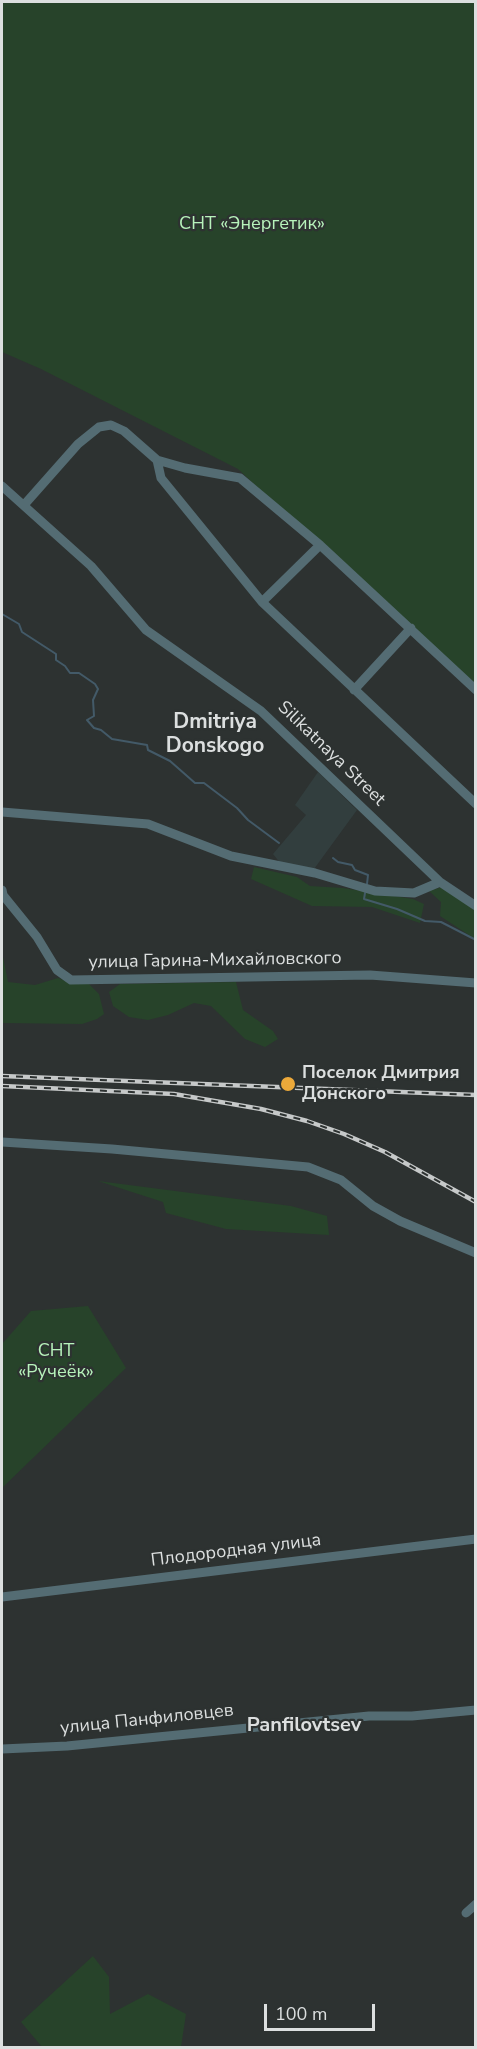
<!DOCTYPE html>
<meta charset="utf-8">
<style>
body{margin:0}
#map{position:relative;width:477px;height:2049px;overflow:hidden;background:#2d3231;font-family:"Nunito Sans",sans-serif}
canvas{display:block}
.frame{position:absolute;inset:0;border:3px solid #dcdfdf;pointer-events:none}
.scale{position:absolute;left:264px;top:2004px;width:111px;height:27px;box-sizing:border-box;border:3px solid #dcdfdf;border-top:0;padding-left:8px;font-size:18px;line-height:21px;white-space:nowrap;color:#dcdfdf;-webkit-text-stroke:4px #2d3231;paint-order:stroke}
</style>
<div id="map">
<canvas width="477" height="2049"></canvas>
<div class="frame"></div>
<div class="scale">100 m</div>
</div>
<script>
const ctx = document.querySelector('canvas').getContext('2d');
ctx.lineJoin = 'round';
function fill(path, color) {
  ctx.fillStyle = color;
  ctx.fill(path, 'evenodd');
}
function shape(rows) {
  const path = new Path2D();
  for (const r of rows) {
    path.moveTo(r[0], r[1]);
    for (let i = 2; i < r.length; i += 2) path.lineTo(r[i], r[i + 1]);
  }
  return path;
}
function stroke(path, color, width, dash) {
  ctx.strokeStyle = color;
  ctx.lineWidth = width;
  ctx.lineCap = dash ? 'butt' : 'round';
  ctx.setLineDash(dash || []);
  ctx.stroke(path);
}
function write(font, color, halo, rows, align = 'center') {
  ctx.font = font + ' "Nunito Sans",sans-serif';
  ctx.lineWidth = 4.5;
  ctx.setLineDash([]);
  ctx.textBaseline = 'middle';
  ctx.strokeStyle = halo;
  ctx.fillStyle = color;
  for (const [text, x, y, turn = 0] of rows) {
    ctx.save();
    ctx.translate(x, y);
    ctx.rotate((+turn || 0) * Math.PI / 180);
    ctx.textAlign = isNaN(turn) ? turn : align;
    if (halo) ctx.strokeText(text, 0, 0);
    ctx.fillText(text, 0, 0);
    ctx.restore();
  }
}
fill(shape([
 [318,772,357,810,314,869,281,864,273,854,306,815,295,805]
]), '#323e3e');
fill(shape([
 [2,2,475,2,475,692,238,469,41,369,2,352],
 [254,867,297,877,310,886,343,888,413,899,424,904,420,923,372,907,312,906,251,879],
 [442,887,475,910,475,939,440,916,441,902,429,891],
 [2,952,8,982,35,985,58,978,74,984,89,984,99,994,104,1014,97,1019,82,1024,2,1023],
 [236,982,243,1010,273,1031,278,1039,265,1047,245,1039,211,1006,194,1003,168,1015,148,1020,129,1017,113,1006,109,992,120,984],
 [98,1181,291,1206,327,1216,329,1235,226,1229,166,1213,163,1202],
 [88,1306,126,1368,2,1488,2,1344,31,1311],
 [93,1956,109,1977,110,2014,148,1994,186,2014,181,2047,42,2047,21,2022]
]), '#27432a');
stroke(shape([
 [2,614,19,624,22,632,56,654,56,660,65,666,70,673,79,673,95,684,98,689,93,700,94,716,87,720,94,728,101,730,112,739,147,745,148,750,170,761,195,783,204,783,237,808,248,820,279,843],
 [333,858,338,862,352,865,355,870,368,875,367,884],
 [365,893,364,899,397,909,425,921,441,922,476,940]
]), '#435a68', 2);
stroke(shape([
 [157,460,161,478,262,602,476,804],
 [2,486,91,566,146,630,261,711,440,882,476,906],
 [24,505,78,444,99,427,111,425,124,431,157,460,185,468,240,478,320,545,476,690],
 [262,602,320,545],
 [354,690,411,628],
 [2,812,148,824,231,856,315,873,375,891,414,893,440,882],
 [2,890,3,895,37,937,57,970,71,980,370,975,476,983],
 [2,1142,112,1149,308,1167,341,1180,373,1206,400,1221,476,1253],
 [2,1597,476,1539],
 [2,1749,67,1746,369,1716,412,1716,476,1710],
 [466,1913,476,1904]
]), '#546c73', 9);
const rail = shape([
 [2,1076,476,1095],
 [2,1086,174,1094,261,1109,307,1121,344,1134,385,1152,476,1202]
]);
stroke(rail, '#c6c9c9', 4.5);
stroke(rail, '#2d3231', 2, [7]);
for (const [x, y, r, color] of [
 [288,1084,8,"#eca93a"]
]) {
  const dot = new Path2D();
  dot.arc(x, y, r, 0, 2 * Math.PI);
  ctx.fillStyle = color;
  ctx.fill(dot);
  stroke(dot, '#2d3231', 2);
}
write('18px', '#b7f3bb', '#2d3231', [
 ["СНТ «Энергетик»",252,225],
 ["СНТ",56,1352],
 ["«Ручеёк»",56,1373]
]);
write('18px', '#dcdfdf', '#2d3231', [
 ["Silikatnaya Street",331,754,44],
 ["улица Гарина-Михайловского",215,961,-1],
 ["Плодородная улица",236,1551,-7],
 ["улица Панфиловцев",147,1720,-6]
]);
write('bold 18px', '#dcdfdf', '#2d3231', [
 ["Поселок Дмитрия",302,1074],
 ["Донского",302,1095]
], 'left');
write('bold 20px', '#dcdfdf', '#2d3231', [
 ["Panfilovtsev",304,1726]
]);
write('bold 21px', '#dcdfdf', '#2d3231', [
 ["Dmitriya",215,723],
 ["Donskogo",215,747]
]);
</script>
